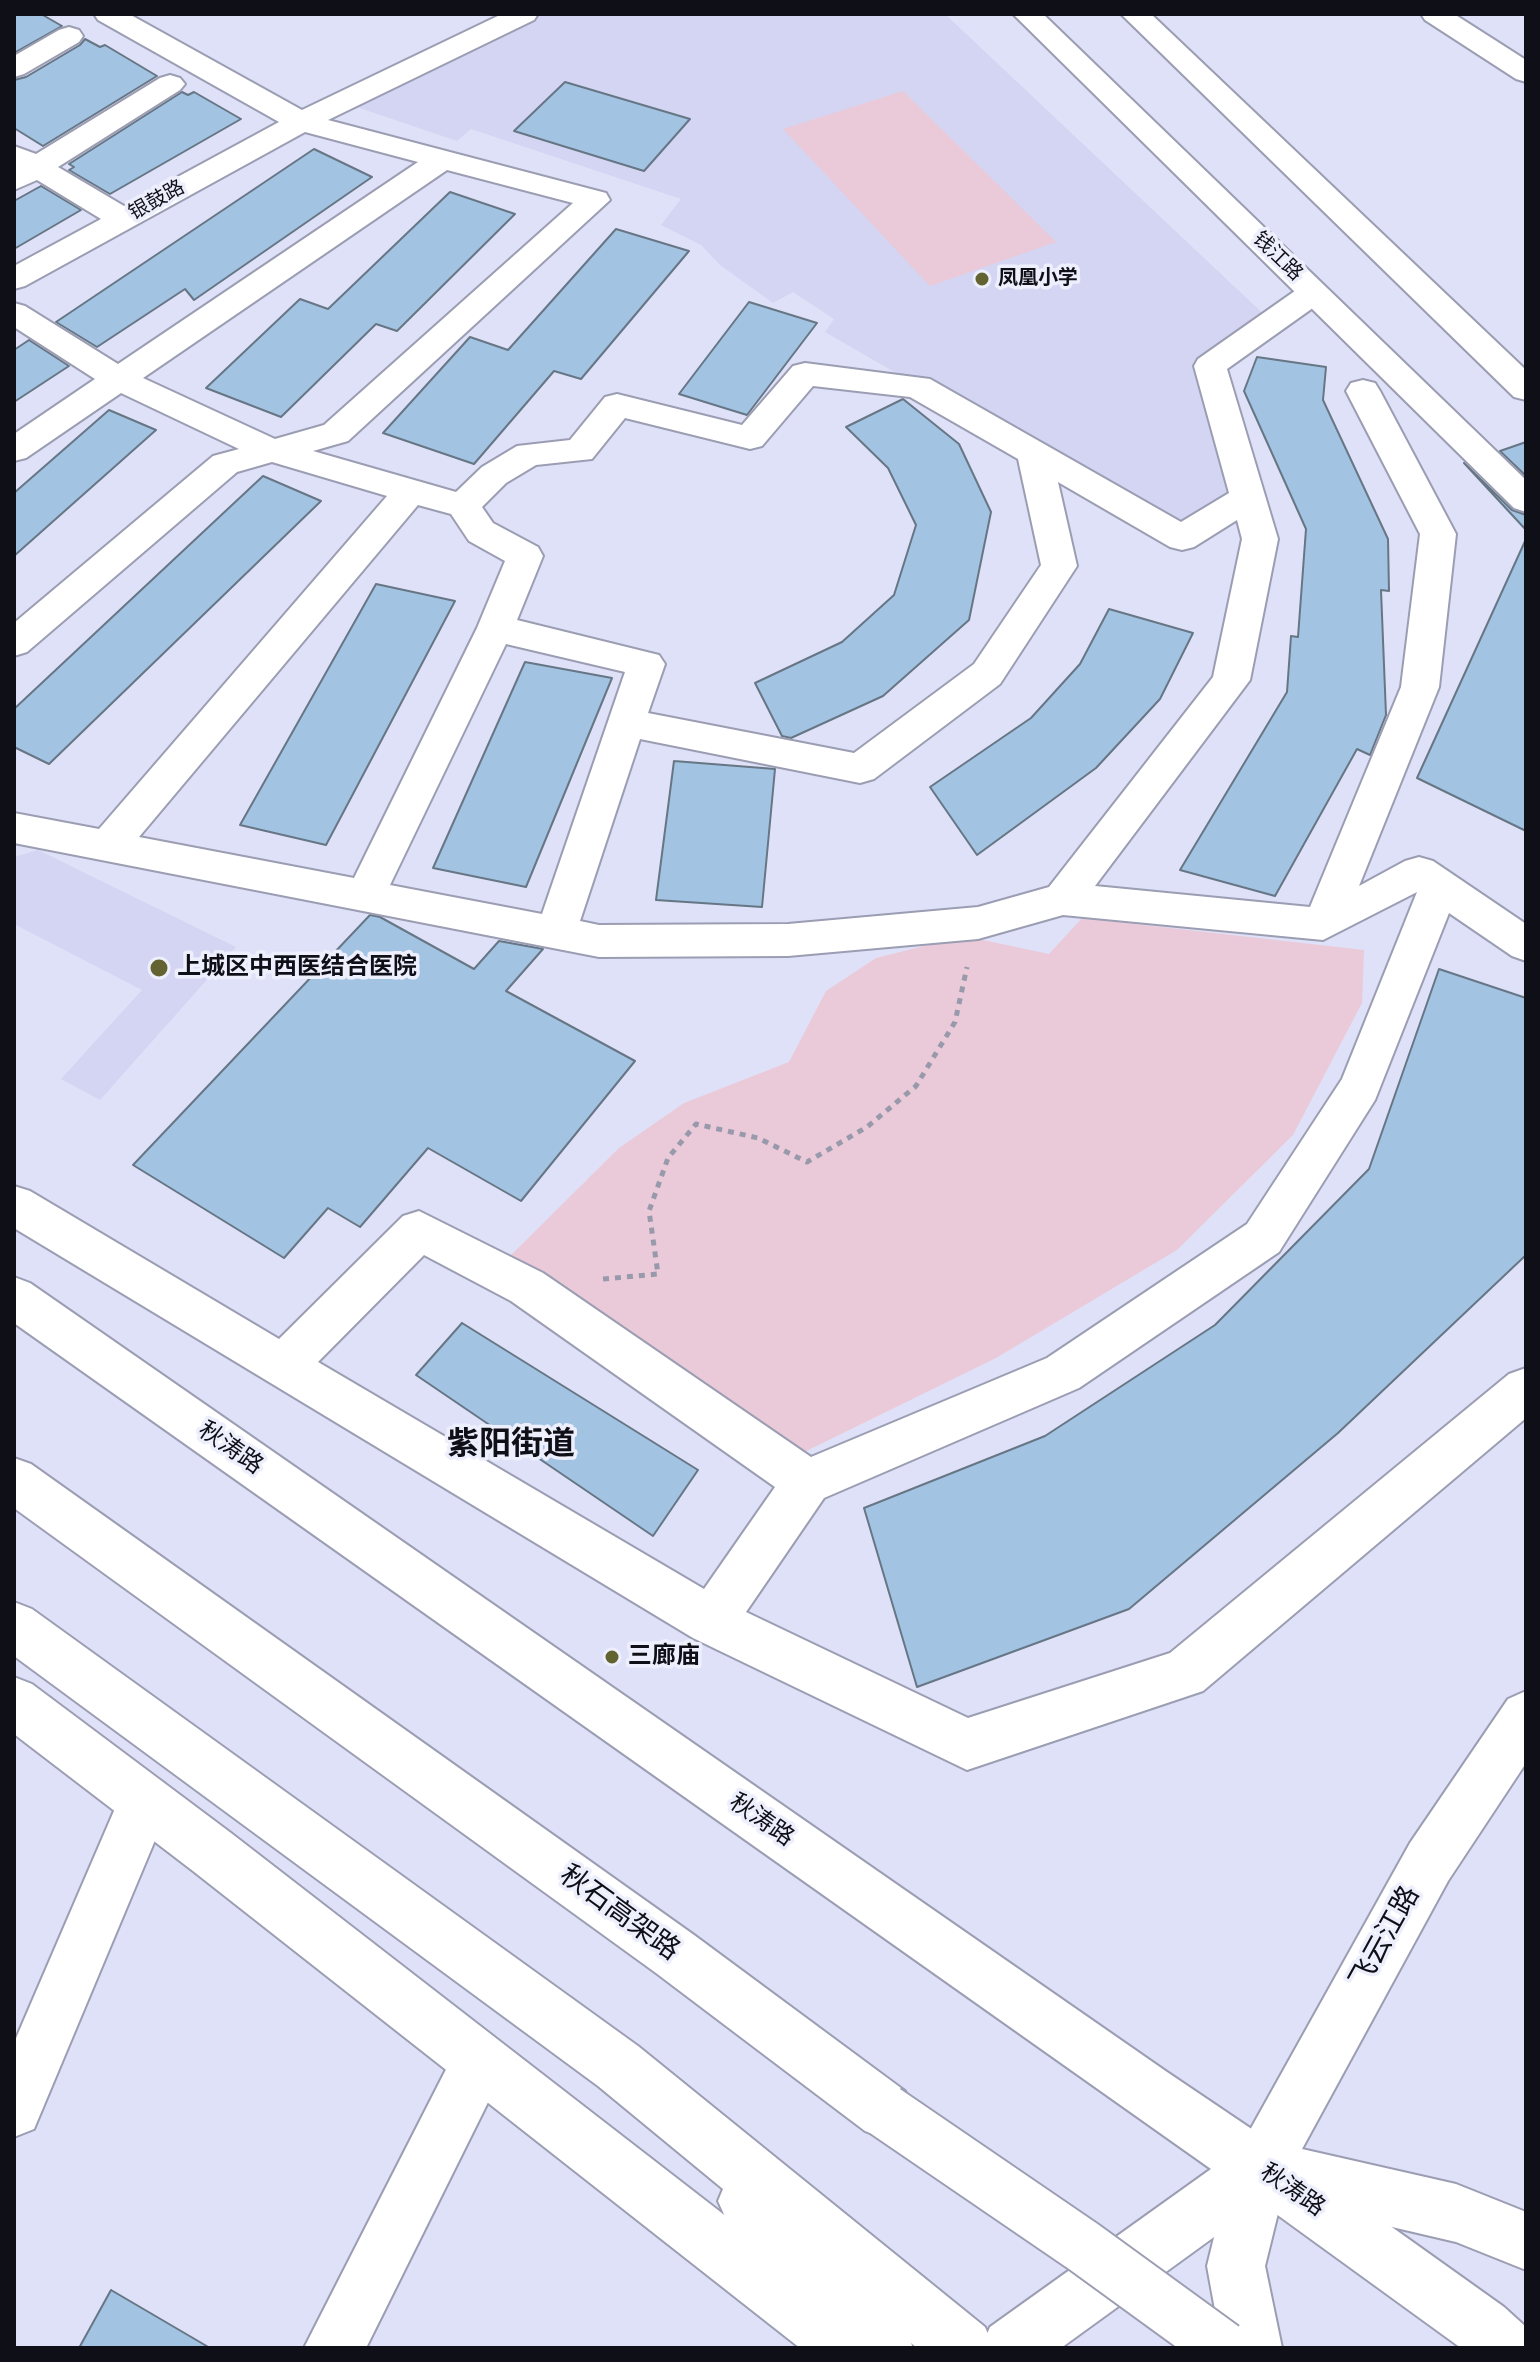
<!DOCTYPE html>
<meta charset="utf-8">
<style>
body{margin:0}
#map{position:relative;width:1540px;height:2362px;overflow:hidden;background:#dfe1f8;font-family:"Sofia Sans Condensed",sans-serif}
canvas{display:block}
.frame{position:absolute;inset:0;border:16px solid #0f1017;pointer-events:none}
</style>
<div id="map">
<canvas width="1540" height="2362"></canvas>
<div class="frame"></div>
</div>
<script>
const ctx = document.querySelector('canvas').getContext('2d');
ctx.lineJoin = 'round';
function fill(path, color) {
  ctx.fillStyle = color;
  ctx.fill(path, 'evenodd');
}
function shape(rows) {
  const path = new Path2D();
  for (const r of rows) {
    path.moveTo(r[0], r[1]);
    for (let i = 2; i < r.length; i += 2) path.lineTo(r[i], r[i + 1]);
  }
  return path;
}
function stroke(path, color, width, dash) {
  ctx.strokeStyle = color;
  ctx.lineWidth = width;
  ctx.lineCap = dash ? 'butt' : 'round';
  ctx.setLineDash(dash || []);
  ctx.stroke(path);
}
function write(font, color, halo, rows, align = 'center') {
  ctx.font = font + ' "Sofia Sans Condensed","Noto Sans SC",sans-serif';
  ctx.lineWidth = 7;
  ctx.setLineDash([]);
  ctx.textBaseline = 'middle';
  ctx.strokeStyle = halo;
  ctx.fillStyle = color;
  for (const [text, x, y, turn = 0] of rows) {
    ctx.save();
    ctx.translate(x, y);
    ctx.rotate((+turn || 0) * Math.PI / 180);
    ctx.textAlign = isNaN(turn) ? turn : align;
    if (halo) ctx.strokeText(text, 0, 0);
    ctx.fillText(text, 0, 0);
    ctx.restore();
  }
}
fill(shape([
 [524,14,945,14,1272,322,1210,366,1248,497,1182,538,825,332,834,319,793,292,773,303,720,265,701,245,661,225,681,199,471,129,457,141,342,102],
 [38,850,236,947,100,1100,61,1079,142,990,14,924,14,857]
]), '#d3d5f3');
fill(shape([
 [903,91,1056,242,930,286,783,129],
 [1082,918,1364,950,1362,1003,1293,1135,1177,1250,996,1358,786,1461,498,1268,619,1148,684,1103,789,1062,826,991,876,958,964,936,1049,954]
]), '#eacad8');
const building = shape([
 [14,14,41,14,62,26,14,53,14,14],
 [85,39,100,47,105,45,157,76,43,146,14,128,14,80,26,77,80,45,85,39],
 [565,82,690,119,644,171,514,131,565,82],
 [182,92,188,95,194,92,241,119,110,194,69,170,74,167,69,164,182,92],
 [314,149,372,177,194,300,185,289,97,347,56,322,314,149],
 [41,186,81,210,14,249,14,201,41,186],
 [450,192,515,214,397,331,376,324,281,417,206,388,300,299,328,309,450,192],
 [616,229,689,251,581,379,554,371,474,464,383,433,470,337,508,350,616,229],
 [749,302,817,323,747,415,679,394,749,302],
 [29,340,69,366,14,402,14,350,29,340],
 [1257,357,1326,367,1323,400,1388,539,1389,591,1381,590,1386,715,1370,755,1357,749,1275,896,1180,870,1287,692,1291,636,1298,637,1306,529,1244,391,1257,357],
 [903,399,959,444,991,512,969,620,883,696,791,738,782,736,755,683,842,642,894,595,916,525,888,468,846,427,903,399],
 [109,410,156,430,14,556,14,493,109,410],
 [1526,442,1526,476,1500,451,1526,442],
 [1464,463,1512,510,1526,515,1526,530,1464,463],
 [263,476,321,501,49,764,14,747,14,709,263,476],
 [1526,539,1526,831,1417,778,1526,539],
 [376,584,455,601,326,845,240,825,376,584],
 [1109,609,1193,633,1160,699,1096,768,977,855,930,787,1031,718,1080,664,1109,609],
 [525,662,612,678,526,887,433,868,525,662],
 [674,761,775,769,762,907,656,900,674,761],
 [370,915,380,917,474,969,499,941,543,949,506,991,635,1061,521,1201,428,1148,360,1227,328,1208,284,1258,133,1165,370,915],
 [1439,969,1526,998,1526,1255,1338,1433,1129,1609,917,1687,864,1508,1045,1436,1215,1325,1369,1169,1439,969],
 [462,1323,698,1470,653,1536,416,1375,462,1323],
 [111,2290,210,2348,79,2348,111,2290]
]);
fill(building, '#a3c3e2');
stroke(building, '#667685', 2);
const minor = shape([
 [94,14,129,14,302,110,502,14,538,14,534,20,328,120,606,193,610,200,348,441,313,451,456,492,482,467,517,446,570,440,605,397,617,394,742,425,793,366,805,363,930,379,1181,522,1229,493,1194,366,1198,359,1302,286,1313,283,1324,286,1329,293,1324,300,1227,369,1278,539,1250,680,1095,886,1310,907,1401,687,1420,534,1346,391,1351,383,1363,380,1375,383,1380,391,1456,534,1439,687,1359,886,1405,861,1419,857,1433,861,1526,924,1526,961,1512,956,1449,913,1375,1100,1279,1252,1079,1388,824,1498,746,1612,968,1718,1170,1653,1509,1374,1526,1368,1526,1418,1203,1691,967,1770,693,1638,14,1228,14,1186,30,1191,279,1339,403,1216,419,1211,543,1273,811,1457,1047,1358,1247,1224,1342,1079,1417,892,1323,940,1063,915,978,939,788,956,599,957,14,843,14,813,99,829,387,496,272,462,237,472,27,652,14,656,14,623,213,456,239,449,121,393,26,458,14,461,14,434,95,379,14,327,14,303,25,306,118,364,418,162,305,132,25,286,14,289,14,266,101,219,37,180,14,190,14,146,36,154,160,78,170,75,180,78,185,84,180,90,58,167,124,206,279,122,98,20,94,14],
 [447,170,573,203,324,425,275,439,143,378,447,170],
 [813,386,910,397,1018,459,1041,565,974,664,854,753,648,713,665,664,659,655,517,620,543,556,538,547,493,523,482,507,506,483,536,465,592,459,625,418,750,449,762,446,813,386],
 [1058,482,1170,547,1182,550,1194,547,1237,520,1242,539,1213,677,1049,887,978,907,788,924,599,925,580,921,640,739,860,783,874,779,1000,684,1077,566,1058,482],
 [418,505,451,514,469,541,505,561,477,628,354,878,139,837,418,505],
 [506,644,625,672,542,914,390,885,506,644],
 [424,1255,511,1301,775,1487,704,1589,318,1362,424,1255],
 [1421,14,1454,14,1526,60,1526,82,1516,79,1425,20,1421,14],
 [69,27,79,30,83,36,79,42,24,74,14,77,14,56,59,30,69,27],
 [1526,1691,1526,1763,1448,1881,1302,2149,1456,2184,1526,2212,1526,2270,1456,2242,1281,2201,1265,2266,1282,2348,1222,2348,1207,2266,1231,2168,1240,2148,1410,1843,1508,1699,1526,1691],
 [145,1776,164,1783,171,1802,34,2129,14,2137,14,2043,126,1783,145,1776],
 [480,2034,500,2042,508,2062,366,2348,304,2348,460,2042,480,2034]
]);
const major = shape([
 [1013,14,1043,14,1526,480,1526,512,1514,508,1013,14],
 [1121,14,1151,14,1526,370,1526,400,1514,397,1121,14],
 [14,1277,30,1283,1167,2072,1302,2163,1504,2307,1526,2327,1526,2348,1461,2348,1261,2203,1061,2348,981,2348,990,2327,1211,2169,14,1323,14,1277],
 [14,1677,32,1684,231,1833,869,2327,878,2348,800,2348,193,1871,14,1734,14,1677]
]);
const highway = shape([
 [14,1458,31,1464,694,1935,905,2091,913,2111,905,2131,885,2139,865,2131,656,1973,14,1508,14,1458],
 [14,1602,32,1609,638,2046,985,2327,994,2348,917,2348,911,2343,913,2348,843,2348,727,2221,718,2201,723,2189,598,2086,14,1656,14,1602]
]);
stroke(minor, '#9b9db2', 4);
stroke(major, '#9b9db2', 4);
stroke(highway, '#9b9db2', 4);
stroke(shape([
 [603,1279,658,1274,649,1211,668,1158,696,1124,758,1138,807,1162,867,1127,916,1086,955,1022,967,967]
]), '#989aab', 5, [6, 6]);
fill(minor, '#fff');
fill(major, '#fff');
fill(highway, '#fff');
const highwayBridge = shape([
 [885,2111,1084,2247,1223,2348]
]);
stroke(highwayBridge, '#9b9db2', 57, []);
stroke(highwayBridge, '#fff', 53);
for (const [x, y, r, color] of [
 [982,279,8,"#626330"],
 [159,968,10,"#626330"],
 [612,1657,8,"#626330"]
]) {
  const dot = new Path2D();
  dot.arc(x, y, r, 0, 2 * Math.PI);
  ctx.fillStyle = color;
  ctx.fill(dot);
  stroke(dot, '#eeeffd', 3);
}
write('20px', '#0f1017', '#eeeffd', [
 ["银鼓路",157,201,-29],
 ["钱江路",1277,257,44]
]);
write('bold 20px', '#0f1017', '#eeeffd', [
 ["凤凰小学",998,279]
], 'left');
write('bold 24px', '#0f1017', '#eeeffd', [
 ["上城区中西医结合医院",177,968],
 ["三廊庙",628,1657]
], 'left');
write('24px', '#0f1017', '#eeeffd', [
 ["秋涛路",230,1449,35],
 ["秋涛路",761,1821,35],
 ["秋涛路",1292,2191,35]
]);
write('28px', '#0f1017', '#eeeffd', [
 ["秋石高架路",619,1914,36],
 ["飞云江路",1386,1938,-61]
]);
write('bold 32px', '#0f1017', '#eeeffd', [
 ["紫阳街道",511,1446]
]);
</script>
